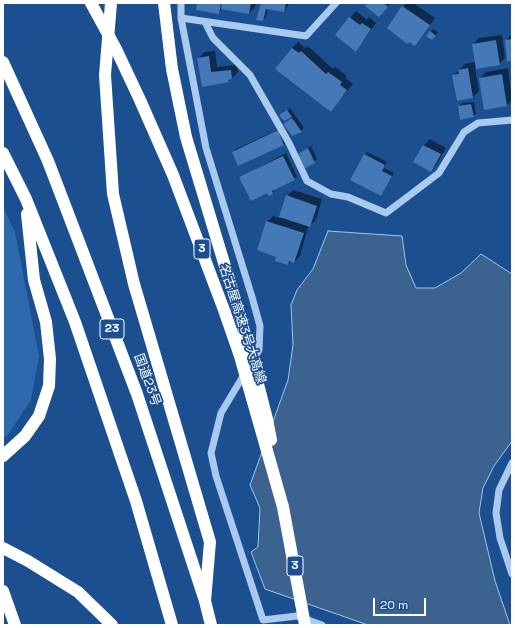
<!DOCTYPE html>
<meta charset="utf-8">
<style>
body{margin:0}
#map{position:relative;width:515px;height:628px;overflow:hidden;background:#1b4f8f;font-family:"Space Grotesk",sans-serif}
canvas{display:block}
.frame{position:absolute;inset:0;border:4px solid #fff;pointer-events:none}
.scale{position:absolute;left:373px;top:598px;width:53px;height:18px;box-sizing:border-box;border:2px solid #fff;border-top:0;padding-left:5px;font-size:12px;line-height:14px;white-space:nowrap;color:#fff;-webkit-text-stroke:3px #1b4f8f;paint-order:stroke}
</style>
<div id="map">
<canvas width="515" height="628"></canvas>
<div class="frame"></div>
<div class="scale">20 m</div>
</div>
<script>
const ctx = document.querySelector('canvas').getContext('2d');
ctx.lineJoin = 'round';
function fill(path, color) {
  ctx.fillStyle = color;
  ctx.fill(path, 'evenodd');
}
function shape(rows) {
  const path = new Path2D();
  for (const r of rows) {
    path.moveTo(r[0], r[1]);
    for (let i = 2; i < r.length; i += 2) path.lineTo(r[i], r[i + 1]);
  }
  return path;
}
function stroke(path, color, width, dash) {
  ctx.strokeStyle = color;
  ctx.lineWidth = width;
  ctx.lineCap = dash ? 'butt' : 'round';
  ctx.setLineDash(dash || []);
  ctx.stroke(path);
}
function write(font, color, halo, rows, align = 'center') {
  ctx.font = font + ' "Space Grotesk","Noto Sans JP",sans-serif';
  ctx.lineWidth = 3.5;
  ctx.setLineDash([]);
  ctx.textBaseline = 'middle';
  ctx.strokeStyle = halo;
  ctx.fillStyle = color;
  for (const [text, x, y, turn = 0] of rows) {
    ctx.save();
    ctx.translate(x, y);
    ctx.rotate((+turn || 0) * Math.PI / 180);
    ctx.textAlign = isNaN(turn) ? turn : align;
    if (halo) ctx.strokeText(text, 0, 0);
    ctx.fillText(text, 0, 0);
    ctx.restore();
  }
}
fill(shape([
 [3,207,15,232,39,356,31,400,7,436,3,438]
]), '#2e69ad');
const water = shape([
 [328,231,402,236,406,265,416,288,435,288,461,273,481,254,512,274,512,441,494,466,483,488,479,513,495,581,510,625,368,625,265,589,251,552,258,547,260,508,250,485,288,380,293,345,291,305,297,290,313,269,328,231]
]);
fill(water, '#3c6290');
stroke(water, '#9cc4f0', 1);
fill(shape([
 [198,3,256,3,255,7,249,13,223,8,218,13],
 [262,3,290,3,284,11,268,8,266,17,263,20,258,19],
 [369,3,391,3,385,10],
 [406,3,413,3,435,18,415,45,388,27],
 [356,11,367,20,369,17,376,23,356,51,336,35],
 [433,29,438,32,435,36,430,32],
 [512,34,512,60,506,41],
 [502,35,505,58,499,64,475,68,479,91,473,97,458,100,454,75,465,64,476,62,473,44,479,38],
 [298,42,305,48,308,46,333,69,335,67,347,76,345,78,353,84,330,111,292,48],
 [215,51,217,67,237,65,238,72,229,81,202,86,198,59,204,52],
 [508,68,512,100,507,105,485,108,480,78,486,72],
 [474,102,476,114,473,116,459,106,462,103],
 [290,108,304,128,301,131,284,124,291,119,284,113],
 [281,128,286,141,284,144,239,165,233,152,236,149],
 [430,139,446,148,437,164,431,171,415,161,424,145],
 [311,146,317,159,305,167,299,154],
 [367,152,387,162,384,168,394,173,381,195,365,155],
 [286,153,297,177,275,189,273,193,241,177],
 [293,190,322,199,316,220,308,227,300,256,294,262,291,261,288,264,278,256,267,222,273,216,280,218,287,196]
]), '#0007');
fill(shape([
 [197,3,221,3,219,14,196,10],
 [222,3,251,3,249,14,221,9],
 [261,3,286,3,284,12,266,9,263,21,256,20],
 [367,3,384,3,388,7,379,17,365,6],
 [402,6,430,25,415,46,409,42,407,44,387,28],
 [349,17,360,25,362,23,371,29,356,52,335,35],
 [430,31,436,36,432,40,426,36],
 [512,39,512,61,507,61,505,40],
 [496,40,500,65,476,69,472,44],
 [292,48,299,53,301,51,326,74,328,72,342,82,340,85,347,90,331,112,275,69],
 [209,56,211,72,231,70,232,79,228,80,229,82,202,87,197,58],
 [468,68,473,98,457,101,452,75,459,74,458,70],
 [502,74,507,106,484,110,479,78],
 [471,104,474,117,460,120,458,106],
 [287,110,292,117,284,121,279,115],
 [292,118,302,132,292,136,283,124],
 [278,130,284,145,238,166,232,152],
 [423,145,441,154,431,172,413,162],
 [308,148,315,163,305,168,298,154],
 [364,154,385,165,382,171,392,176,381,196,350,180],
 [283,156,295,180,272,191,273,194,269,196,267,193,251,201,239,177],
 [286,195,317,206,310,227,279,217],
 [266,221,304,233,294,263,289,261,288,265,275,261,276,257,257,250]
]), '#4478b7');
stroke(shape([
 [181,3,181,18,206,148,252,297,260,326,259,350,252,362],
 [181,18,306,36,336,3],
 [205,22,213,38,250,75,289,143,307,181,331,194,348,197,386,213,439,173,464,132,478,123,512,120],
 [245,373,221,413,211,453,216,476,263,620,297,616,322,625],
 [512,463,499,490,496,513,500,538,512,574]
]), '#a9c9ee', 7);
stroke(shape([
 [111,3,105,75,113,194,134,284,210,542,205,601],
 [3,62,48,161,137,394,205,601,211,625],
 [3,153,26,199,75,322,136,501,172,625],
 [3,456,25,436,39,416,49,386,50,359,46,322,34,280,27,214],
 [3,548,28,561,78,592,112,625],
 [3,591,15,625]
]), '#fff', 12);
stroke(shape([
 [91,3,116,49,140,100,173,175,224,310,240,356,283,507,305,625],
 [164,3,172,69,186,137,243,326,267,419,271,440]
]), '#fff', 12);
for (const [x, y, w] of [
 [202,249,16],
 [112,329,24],
 [295,566,16]
]) {
  const box = new Path2D();
  box.roundRect(x - w / 2, y - 10, w, 20, 3);
  ctx.fillStyle = '#1b4f8f';
  ctx.fill(box);
  stroke(box, '#fff', 1);
}
write('bold 12px', '#fff', null, [
 ["3",202,249],
 ["23",112,329],
 ["3",295,566]
]);
write('13px', '#fff', '#1b4f8f', [
 ["名古屋高速3号大高線",242,324,72],
 ["国道23号",147,380,70]
]);
</script>
